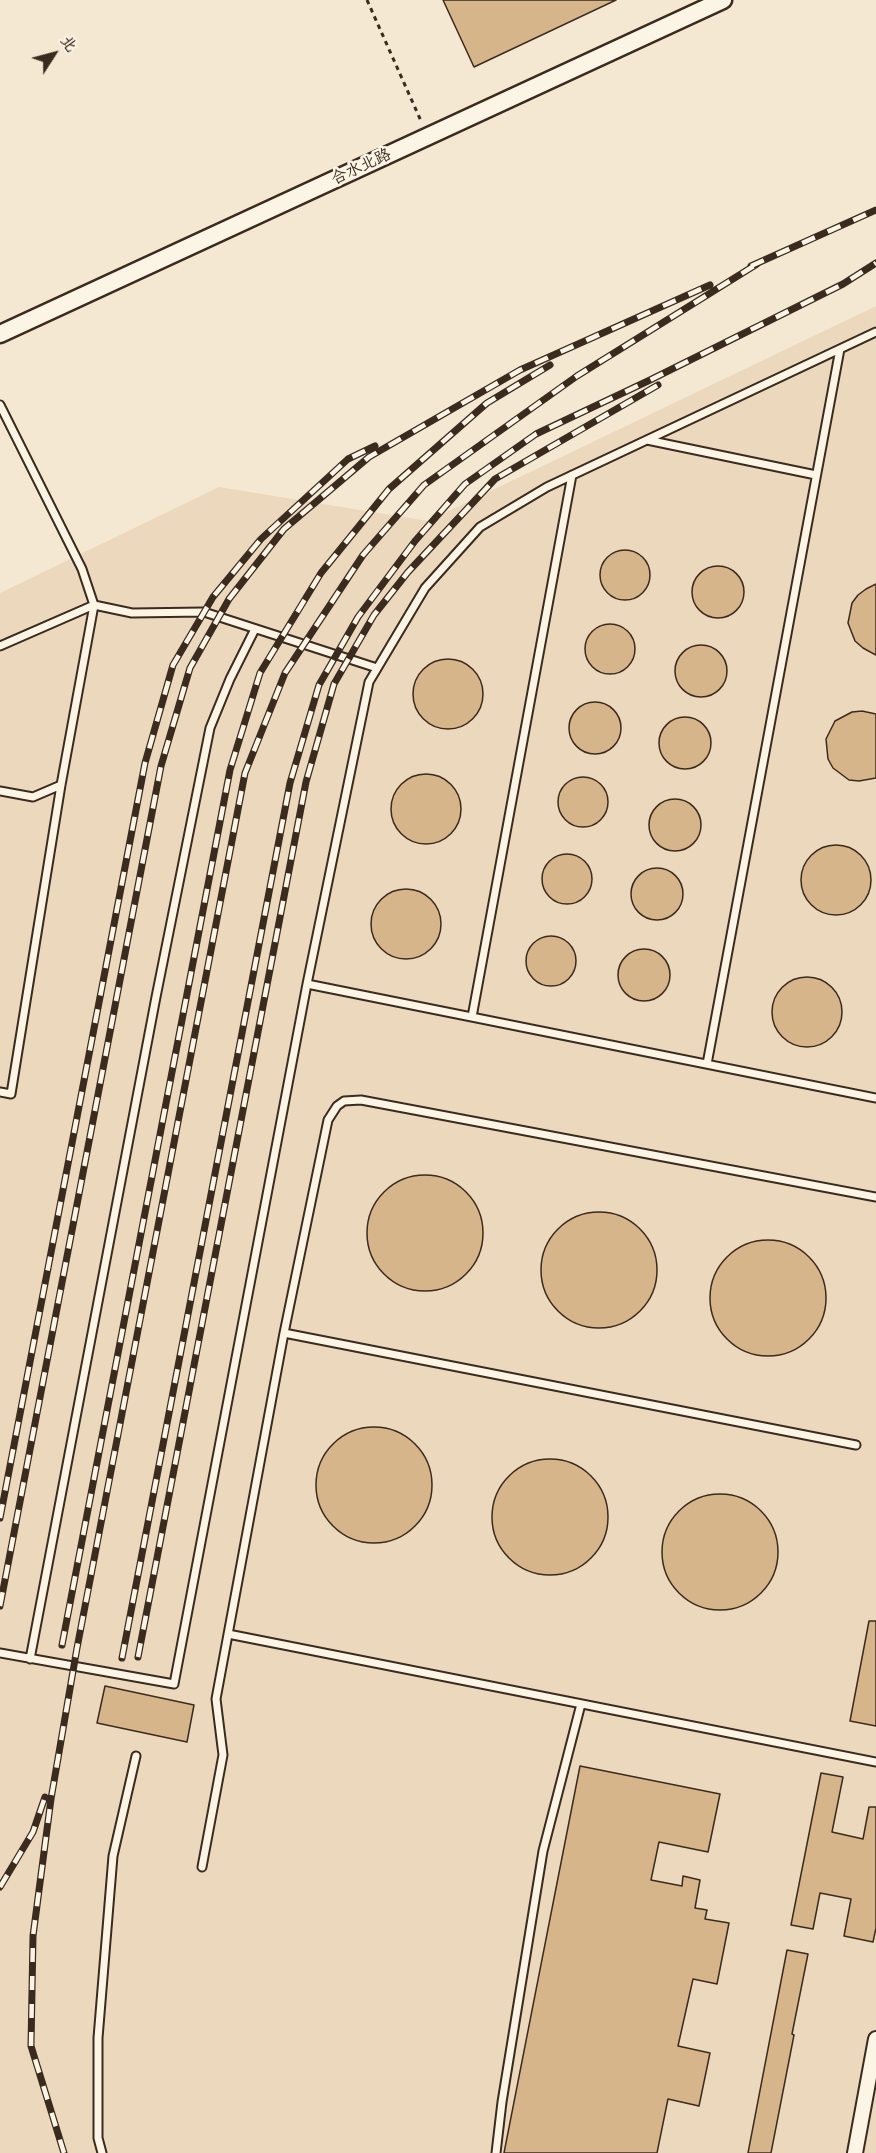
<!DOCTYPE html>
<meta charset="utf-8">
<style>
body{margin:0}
#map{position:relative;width:876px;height:2153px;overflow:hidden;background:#f5e8d3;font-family:"Comic Neue","LXGW WenKai TC",sans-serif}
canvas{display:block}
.north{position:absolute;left:24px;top:24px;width:60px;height:60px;-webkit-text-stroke:4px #fcf5e5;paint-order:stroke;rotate:54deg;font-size:16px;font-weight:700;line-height:24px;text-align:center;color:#3b2a1e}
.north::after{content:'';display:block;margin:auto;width:21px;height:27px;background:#3b2a1e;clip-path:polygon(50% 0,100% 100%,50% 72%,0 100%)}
</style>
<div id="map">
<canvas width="876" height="2153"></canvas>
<div class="north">北</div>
</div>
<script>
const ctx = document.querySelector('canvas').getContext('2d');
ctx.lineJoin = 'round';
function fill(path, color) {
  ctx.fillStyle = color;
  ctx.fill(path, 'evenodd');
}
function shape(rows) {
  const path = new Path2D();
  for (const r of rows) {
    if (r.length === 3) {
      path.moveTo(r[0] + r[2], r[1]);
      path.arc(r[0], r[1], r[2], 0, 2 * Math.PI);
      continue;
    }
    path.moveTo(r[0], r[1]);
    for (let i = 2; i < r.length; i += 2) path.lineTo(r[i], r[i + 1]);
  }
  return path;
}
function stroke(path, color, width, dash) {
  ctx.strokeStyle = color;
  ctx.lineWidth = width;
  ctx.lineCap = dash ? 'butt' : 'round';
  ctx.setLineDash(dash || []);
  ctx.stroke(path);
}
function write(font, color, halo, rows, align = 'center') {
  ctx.font = font + ' "Comic Neue","LXGW WenKai TC",sans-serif';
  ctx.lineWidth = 5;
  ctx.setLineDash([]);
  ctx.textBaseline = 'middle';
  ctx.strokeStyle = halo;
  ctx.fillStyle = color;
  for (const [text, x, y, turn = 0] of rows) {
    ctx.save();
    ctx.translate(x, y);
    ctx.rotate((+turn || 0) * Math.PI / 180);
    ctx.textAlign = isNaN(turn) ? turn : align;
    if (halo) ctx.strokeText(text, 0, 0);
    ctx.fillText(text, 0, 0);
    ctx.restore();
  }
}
fill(shape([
 [876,306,876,2153,0,2153,0,593,219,487,428,521]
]), '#ecd9bd');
const building = shape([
 [443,0,616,0,474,67,443,0],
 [625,575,25],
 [718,592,26],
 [876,584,876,655,863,648,855,641,848,623,852,603,858,595,866,589,876,584],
 [610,649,25],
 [701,671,26],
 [448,694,35],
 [595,728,26],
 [862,711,876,714,876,778,859,781,849,780,833,768,828,759,826,739,835,721,852,712,862,711],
 [685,743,26],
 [426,809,35],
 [583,802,25],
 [675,825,26],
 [836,880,35],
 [567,879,25],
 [657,894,26],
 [406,924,35],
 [551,961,25],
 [644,975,26],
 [807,1012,35],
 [425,1233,58],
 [599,1270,58],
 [768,1298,58],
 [374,1485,58],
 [550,1517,58],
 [720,1552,58],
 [869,1621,876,1621,876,1726,850,1721,869,1621],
 [105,1686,194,1705,187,1742,97,1723,105,1686],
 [580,1766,720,1794,708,1852,659,1842,651,1880,682,1886,683,1876,700,1880,695,1908,707,1910,705,1919,729,1923,717,1984,693,1979,678,2046,710,2053,699,2106,668,2099,657,2153,504,2153,580,1766],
 [821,1773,843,1777,832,1832,863,1839,869,1807,876,1807,876,1928,873,1942,844,1936,851,1899,820,1893,813,1929,791,1925,821,1773],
 [787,1950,808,1954,792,2034,794,2035,771,2153,748,2153,787,1950]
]);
fill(building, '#d7b58a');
stroke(building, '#3b2a1e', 1.5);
const service = shape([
 [0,405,82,569,94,605,61,785,11,1094,0,1092],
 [647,440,816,475],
 [0,646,94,605,132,613,204,612,377,668],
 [0,791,33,797,61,785],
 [307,984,876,1098],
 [472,1017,572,475],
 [707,1064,840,349],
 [856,1445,284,1333,328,1120,337,1106,344,1101,361,1100,876,1197],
 [228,1634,876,1762],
 [0,1653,174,1684,307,984,369,682,425,588,480,527,547,487,876,332],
 [30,1659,156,997,210,728,230,679,255,629],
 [202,1867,223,1755,216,1699,284,1333],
 [102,2153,98,2138,98,2038,113,1856,136,1756],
 [496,2153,502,2102,543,1851,581,1704]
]);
const minor = shape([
 [855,2153,876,2039]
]);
const tertiary = shape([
 [0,334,723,0]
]);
stroke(service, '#3b2a1e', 11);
stroke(minor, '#3b2a1e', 18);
stroke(tertiary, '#3b2a1e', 21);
stroke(shape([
 [367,0,421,121]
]), '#3b2a1e', 3, [4.5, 4.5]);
stroke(service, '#fcf5e5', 7);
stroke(minor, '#fcf5e5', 14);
stroke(tertiary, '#fcf5e5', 16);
const rail = shape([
 [751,266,876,210],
 [0,1518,145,763,173,665,213,597,261,539,348,459,375,446],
 [0,1606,161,766,190,668,229,599,284,529,369,457,520,370,710,285],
 [62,1645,230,770,260,673,321,573,389,489,487,403,550,365],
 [138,1657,306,782,334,684,374,615,408,572,495,479,658,385],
 [122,1658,290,783,319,685,358,617,415,541,465,484,536,434,650,380,843,284,876,263],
 [0,1887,33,1832,45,1797],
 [64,2153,31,2046,33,1936,51,1799,77,1648,245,773,285,673,363,555,424,485,577,376,757,264]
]);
stroke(rail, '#3b2a1e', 7);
stroke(rail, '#fcf5e5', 4.5, [14]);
write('16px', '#3b2a1e', '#fcf5e5', [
 ["合水北路",361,167,-25]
]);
</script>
